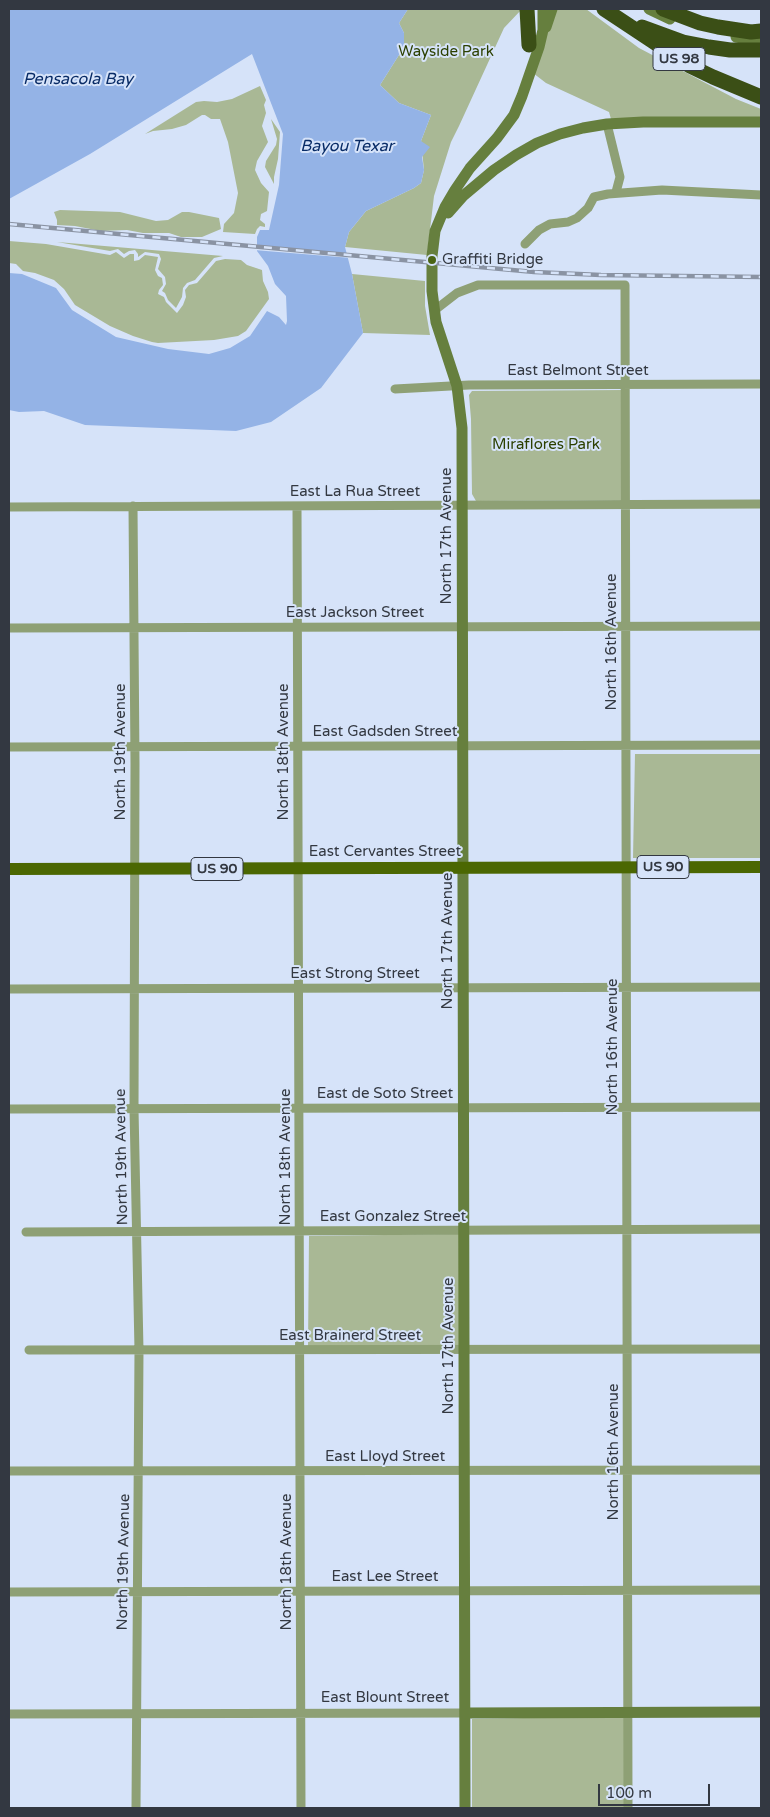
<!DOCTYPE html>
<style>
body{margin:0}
#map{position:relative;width:770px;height:1817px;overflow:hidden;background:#d6e3f9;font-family:"Varela Round",sans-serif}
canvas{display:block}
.frame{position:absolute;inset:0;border:10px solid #333841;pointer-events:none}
.scale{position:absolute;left:598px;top:1784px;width:112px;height:22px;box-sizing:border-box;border:2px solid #333841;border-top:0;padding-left:6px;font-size:15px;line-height:18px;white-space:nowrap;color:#333841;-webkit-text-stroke:4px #d6e3f9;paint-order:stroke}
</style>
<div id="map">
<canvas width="770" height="1817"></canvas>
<div class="frame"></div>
<div class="scale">100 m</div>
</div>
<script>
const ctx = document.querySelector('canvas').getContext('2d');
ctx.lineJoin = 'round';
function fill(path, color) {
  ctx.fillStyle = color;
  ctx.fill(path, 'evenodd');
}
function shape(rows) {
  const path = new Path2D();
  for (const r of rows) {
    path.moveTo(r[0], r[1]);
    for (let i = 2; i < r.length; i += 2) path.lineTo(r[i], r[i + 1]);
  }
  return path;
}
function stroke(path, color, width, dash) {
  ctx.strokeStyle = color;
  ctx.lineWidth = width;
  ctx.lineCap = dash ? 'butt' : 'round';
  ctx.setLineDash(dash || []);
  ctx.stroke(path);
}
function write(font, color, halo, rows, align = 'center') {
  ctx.font = font + ' "Varela Round",sans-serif';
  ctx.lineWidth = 4;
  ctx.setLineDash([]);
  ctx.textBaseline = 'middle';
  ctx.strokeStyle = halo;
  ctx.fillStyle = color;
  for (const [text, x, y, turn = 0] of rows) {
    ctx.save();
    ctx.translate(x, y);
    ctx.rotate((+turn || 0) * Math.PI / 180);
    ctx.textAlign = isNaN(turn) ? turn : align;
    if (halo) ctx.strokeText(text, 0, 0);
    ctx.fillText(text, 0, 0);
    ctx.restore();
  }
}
fill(shape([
 [408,9,522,9,504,28,459,126,451,142,434,196,427,255,345,247,349,232,366,211,414,188,421,183,424,170,421,141,431,115,399,103,380,85,404,47,404,33,399,23],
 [556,9,586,9,639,48,736,99,761,109,761,117,611,119,609,112,546,83,533,73],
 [260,86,266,100,264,105,266,113,262,126,268,142,257,161,255,170,261,183,269,192,267,211,261,214,260,220,265,224,265,227,260,226,257,229,255,234,223,232,224,224,234,213,238,193,228,142,220,119,211,119,205,115,202,115,186,125,172,129,153,131,145,134,196,102,204,101,217,102,232,99],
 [271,119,280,132,278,159,274,177,274,184,265,167,266,161,276,145,277,139],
 [60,210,120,212,156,221,168,220,182,212,189,212,219,218,221,229,202,237,181,237,169,233,143,233,127,230,101,231,75,226,57,225,57,220,54,212],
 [9,241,46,244,110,255,116,252,124,258,130,254,134,254,134,261,139,260,145,255,158,257,155,270,158,276,162,278,163,285,159,290,158,294,164,297,166,302,177,313,183,305,186,297,185,290,189,285,197,283,216,261,225,259,241,260,247,265,262,270,263,281,268,292,269,299,246,331,238,336,214,340,158,343,152,342,133,336,110,326,75,305,64,289,54,280,35,273,23,271,16,264,9,263],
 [57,242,223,256,214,258,195,280,187,283,183,288,182,297,176,308,168,300,165,293,162,291,166,284,165,277,158,269,161,259,159,254,145,252,138,257,138,254,135,250,129,251,124,254,118,249,110,251],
 [352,274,425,281,425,306,430,335,363,333],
 [623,390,622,500,476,501,472,494,471,419,469,395,472,391],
 [635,754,761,754,761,858,633,858],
 [460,1234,460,1346,308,1347,309,1236],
 [626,1716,625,1808,472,1808,472,1719]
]), '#a9b895');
fill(shape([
 [9,9,408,9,399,23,404,33,404,47,380,85,399,103,431,115,421,141,430,147,422,157,424,170,421,183,414,188,366,211,349,232,345,247,352,274,363,333,321,388,271,422,236,431,85,425,44,411,19,412,9,410,9,273,22,274,56,288,72,310,116,337,168,349,209,354,230,348,250,336,267,311,279,317,286,325,287,321,286,296,275,284,268,266,257,251,257,237,260,230,269,230,279,185,283,134,252,54,90,154,9,199]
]), '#94b3e6');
fill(shape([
 [254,245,349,254,351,258,254,250]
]), '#d6e3f9');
stroke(shape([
 [607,124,620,177,616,192],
 [525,244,539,230,550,224,568,222,577,218,588,208,594,197,608,194,662,190,761,195],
 [435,310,457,293,478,285,625,285,628,1808],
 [395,389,469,385,761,384],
 [133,506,135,764,134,1109,139,1350,136,1808],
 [297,506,301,1808],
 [9,507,761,504],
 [9,628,761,626],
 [9,747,761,745],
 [9,989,761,987],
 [9,1109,761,1107],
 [26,1232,761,1229],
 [29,1350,761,1349],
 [9,1471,761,1470],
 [9,1592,761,1590],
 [9,1714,465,1713]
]), '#8ea075', 9);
stroke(shape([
 [649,9,670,19],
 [546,27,552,9],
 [736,37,761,41],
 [448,213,463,196,494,170,516,155,537,143,560,134,583,128,607,124,643,122,761,122],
 [465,1713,761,1712],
 [465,1808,462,428,457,386,436,322,432,291,432,256,435,231,445,207,455,190,470,168,497,138,514,115,522,96,539,47,543,30,543,9]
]), '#667f3e', 11);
stroke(shape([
 [9,869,761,867]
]), '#4b6702', 12);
stroke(shape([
 [527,9,529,45],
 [604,9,690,66,713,77,761,97],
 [663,9,700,23,718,27,751,32,761,31],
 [642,27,683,42,709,47,730,50,761,50]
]), '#3b4f16', 15);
const rail = shape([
 [9,224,534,272,601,275,761,277]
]);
stroke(rail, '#8a93a3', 4.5);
stroke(rail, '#d6e3f9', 2.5, [8]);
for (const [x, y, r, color] of [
 [432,260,5,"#4a6414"]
]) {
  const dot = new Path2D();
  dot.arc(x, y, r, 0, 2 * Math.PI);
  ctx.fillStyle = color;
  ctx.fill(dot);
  stroke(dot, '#d6e3f9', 2);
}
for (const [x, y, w] of [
 [679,59,52],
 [663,867,52],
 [217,869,52]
]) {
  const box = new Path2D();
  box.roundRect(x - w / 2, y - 11.5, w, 23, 4);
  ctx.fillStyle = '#d6e3f9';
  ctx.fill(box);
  stroke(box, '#333841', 1);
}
write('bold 14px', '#333841', null, [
 ["US 98",679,59],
 ["US 90",663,867],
 ["US 90",217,869]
]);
write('15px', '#2c4000', '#d6e3f9', [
 ["Wayside Park",446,52],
 ["Miraflores Park",546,445]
]);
write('15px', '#333841', '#d6e3f9', [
 ["Graffiti Bridge",442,260]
], 'left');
write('15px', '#333841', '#d6e3f9', [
 ["East Belmont Street",578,371],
 ["East La Rua Street",355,492],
 ["North 17th Avenue",447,536,-90],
 ["East Jackson Street",355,613],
 ["North 16th Avenue",612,642,-90],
 ["East Gadsden Street",385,732],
 ["North 19th Avenue",121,752,-90],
 ["North 18th Avenue",284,752,-90],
 ["East Cervantes Street",385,852],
 ["North 17th Avenue",448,941,-90],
 ["East Strong Street",355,974],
 ["North 16th Avenue",613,1047,-90],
 ["East de Soto Street",385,1094],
 ["North 19th Avenue",122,1157,-91],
 ["North 18th Avenue",286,1157,-90],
 ["East Gonzalez Street",393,1217],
 ["East Brainerd Street",350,1336],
 ["North 17th Avenue",449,1346,-90],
 ["North 16th Avenue",614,1452,-90],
 ["East Lloyd Street",385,1457],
 ["North 19th Avenue",124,1562,-89],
 ["North 18th Avenue",287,1562,-90],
 ["East Lee Street",385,1577],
 ["East Blount Street",385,1698]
]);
write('italic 16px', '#082b66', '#d6e3f9', [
 ["Pensacola Bay",78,80],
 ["Bayou Texar",347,147]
]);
</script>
